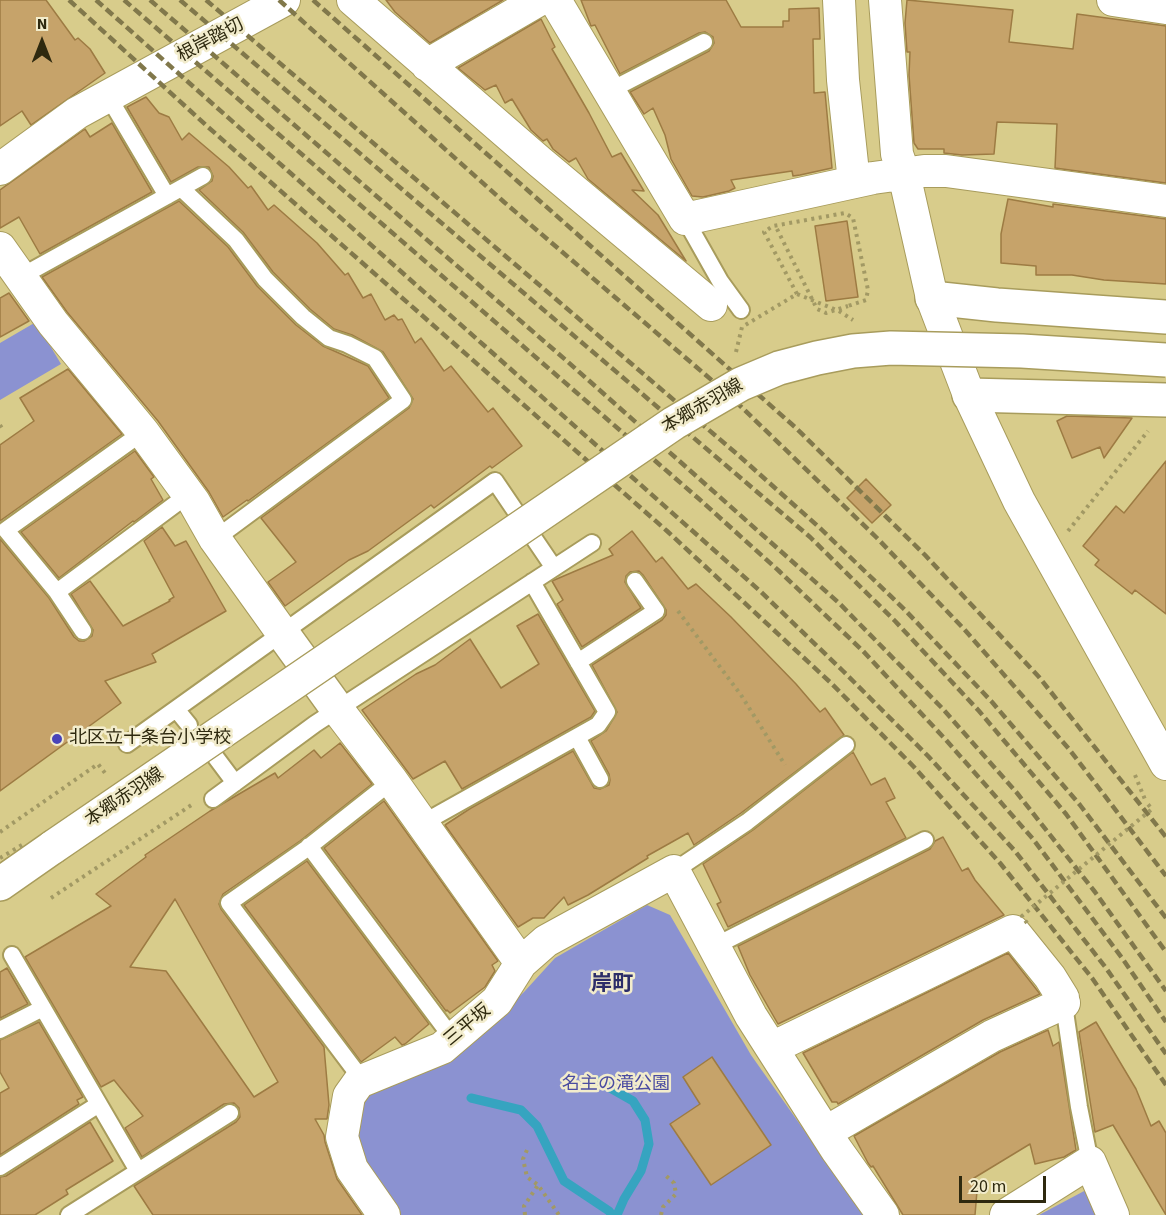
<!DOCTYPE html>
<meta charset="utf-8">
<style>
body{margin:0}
#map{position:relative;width:1166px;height:1215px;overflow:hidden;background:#d8cc8b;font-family:"Source Sans 3",sans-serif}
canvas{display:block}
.north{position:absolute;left:12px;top:12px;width:60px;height:60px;-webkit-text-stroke:4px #f2eccc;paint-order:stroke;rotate:0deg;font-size:16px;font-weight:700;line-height:24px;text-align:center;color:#2e290f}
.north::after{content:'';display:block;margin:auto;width:21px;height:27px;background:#2e290f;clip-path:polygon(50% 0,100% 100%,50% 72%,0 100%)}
.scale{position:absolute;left:959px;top:1176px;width:87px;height:27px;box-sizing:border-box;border:3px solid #2e290f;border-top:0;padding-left:8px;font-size:18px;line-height:21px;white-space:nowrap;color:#2e290f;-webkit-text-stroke:4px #f2eccc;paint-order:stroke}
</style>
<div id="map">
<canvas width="1166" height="1215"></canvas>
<div class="north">N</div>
<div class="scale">20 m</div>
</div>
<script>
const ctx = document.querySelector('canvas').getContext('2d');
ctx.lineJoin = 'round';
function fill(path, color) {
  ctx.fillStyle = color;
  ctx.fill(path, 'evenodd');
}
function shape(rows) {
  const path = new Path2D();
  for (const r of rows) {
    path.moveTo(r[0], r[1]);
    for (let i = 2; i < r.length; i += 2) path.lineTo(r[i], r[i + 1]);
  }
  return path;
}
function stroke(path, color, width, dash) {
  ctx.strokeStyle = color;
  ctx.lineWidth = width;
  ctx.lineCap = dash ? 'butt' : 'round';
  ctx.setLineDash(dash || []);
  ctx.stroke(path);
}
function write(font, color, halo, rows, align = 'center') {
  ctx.font = font + ' "Source Sans 3","Noto Sans JP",sans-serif';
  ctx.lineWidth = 5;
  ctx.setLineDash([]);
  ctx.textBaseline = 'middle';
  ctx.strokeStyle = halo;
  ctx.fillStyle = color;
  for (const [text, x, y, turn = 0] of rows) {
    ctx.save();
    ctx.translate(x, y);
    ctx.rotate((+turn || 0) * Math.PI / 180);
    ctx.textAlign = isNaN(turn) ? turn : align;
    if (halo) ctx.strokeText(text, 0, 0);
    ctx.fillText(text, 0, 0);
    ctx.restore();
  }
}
fill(shape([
 [36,322,61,364,0,400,0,343],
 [647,905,670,915,751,1055,864,1215,397,1215,359,1162,354,1128,365,1089,458,1053,524,992,555,958],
 [1086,1190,1097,1215,1039,1215]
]), '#8b92d1');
stroke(shape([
 [598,1081,633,1101,645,1120,649,1144,641,1171,624,1199,617,1215],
 [471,1098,521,1110,537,1126,564,1181,609,1211,612,1215]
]), '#36a4c0', 9);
const building = shape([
 [0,0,46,0,75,40,78,38,90,49,105,73,31,125,22,111,0,126,0,0],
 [386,0,503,0,430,43,395,12,386,0],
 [581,0,726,0,741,27,783,27,783,21,789,21,789,9,819,8,820,39,813,39,814,93,825,92,832,168,800,175,793,176,792,171,731,180,735,188,729,191,703,197,692,196,671,159,665,135,653,108,644,114,630,92,709,51,714,43,713,37,705,32,699,33,620,74,595,25,591,26,581,0],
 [907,0,1013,10,1009,42,1073,49,1077,14,1166,26,1166,183,1055,168,1057,124,997,122,994,154,962,155,944,153,944,149,918,149,914,143,909,75,910,52,907,52,905,23,907,0],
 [541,19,555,47,552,49,589,113,612,157,621,153,644,191,632,190,658,215,686,261,588,179,576,158,569,162,553,149,547,139,543,141,531,130,512,99,505,103,496,85,485,90,458,68,541,19],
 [146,97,159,113,169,117,182,140,189,133,229,167,248,188,251,186,268,210,274,205,317,243,345,275,348,273,363,298,371,294,385,320,394,315,398,320,402,319,415,343,421,338,444,371,451,366,488,412,493,408,522,446,492,468,490,466,434,508,431,505,368,551,349,560,285,606,268,582,296,562,261,518,409,408,413,399,383,352,352,335,334,329,310,309,273,272,243,232,199,190,212,181,213,176,209,167,198,167,171,182,127,107,146,97],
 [112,123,152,192,40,254,19,217,0,228,0,190,85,129,90,137,112,123],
 [1008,199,1053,207,1053,204,1166,219,1166,284,1104,280,1072,275,1036,275,1036,266,1001,263,1001,234,1008,199],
 [179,201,228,247,257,286,296,325,323,346,368,366,389,398,248,501,247,500,223,517,209,492,158,421,67,312,42,277,179,201],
 [847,221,858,297,826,301,815,226,847,221],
 [9,293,29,321,0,337,0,298,9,293],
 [68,369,122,434,0,521,0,445,34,421,20,398,68,369],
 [1067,416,1132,418,1104,458,1100,447,1072,458,1057,421,1067,416],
 [135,451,154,477,151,479,163,500,134,522,133,521,59,578,21,532,135,451],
 [1166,461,1166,614,1135,590,1132,594,1095,565,1099,560,1083,546,1116,506,1124,513,1166,461],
 [866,479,891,505,872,523,847,498,866,479],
 [162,527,175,546,186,541,226,611,152,654,156,662,105,681,121,703,0,791,0,539,49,598,74,637,79,641,84,641,92,636,93,630,71,594,90,581,123,626,170,601,169,600,174,597,144,541,162,527],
 [632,531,656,562,662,557,688,589,696,584,731,617,796,684,820,712,825,708,844,735,741,813,694,845,688,833,647,856,648,858,588,895,568,905,564,897,544,918,533,918,518,927,445,825,471,808,573,751,594,788,600,789,609,785,610,780,609,774,591,741,606,731,617,712,592,665,662,620,666,615,666,610,643,575,639,571,630,572,626,576,625,582,641,608,582,647,557,604,563,600,552,581,613,555,609,549,632,531],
 [538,614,595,711,591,717,462,789,445,761,413,779,362,710,416,674,435,665,470,639,501,688,539,664,517,626,538,614],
 [340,743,372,784,300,841,223,894,219,904,221,909,324,1047,329,1105,327,1119,315,1119,324,1135,325,1142,337,1179,362,1215,153,1215,134,1186,236,1122,240,1117,239,1108,234,1103,224,1104,142,1157,125,1128,143,1116,114,1080,101,1087,25,957,111,906,96,894,146,857,145,855,210,811,275,773,278,778,314,750,321,758,340,743],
 [175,899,278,1082,254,1097,166,971,130,967,175,899],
 [853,752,871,785,885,778,895,798,886,802,906,838,728,927,717,904,721,902,703,864,753,830,853,752],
 [384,801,498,961,492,965,495,971,485,987,450,1013,447,1010,446,1011,324,848,384,801],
 [943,837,962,871,968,868,975,880,1004,915,778,1024,750,975,738,946,930,849,935,841,943,837],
 [307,861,429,1024,405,1044,402,1045,395,1037,361,1062,244,905,307,861],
 [1008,953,1040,994,983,1020,838,1104,837,1102,832,1102,803,1053,1008,953],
 [7,968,28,1004,0,1018,0,972,7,968],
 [39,1022,83,1097,77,1100,79,1104,0,1155,0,1093,9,1088,0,1072,0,1040,39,1022],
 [1096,1022,1136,1089,1151,1126,1159,1121,1166,1133,1166,1215,1113,1125,1095,1132,1079,1032,1096,1022],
 [1048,1030,1053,1046,1059,1042,1076,1150,1064,1157,1035,1164,1030,1144,974,1178,980,1186,977,1191,975,1215,903,1215,873,1166,871,1167,868,1163,854,1136,1000,1052,1048,1030],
 [712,1057,771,1145,711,1185,670,1124,700,1104,683,1077,712,1057],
 [90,1122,113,1161,66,1190,68,1194,35,1215,0,1215,0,1177,6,1176,90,1122]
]);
fill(building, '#c6a36a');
stroke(building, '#9d7b43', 1.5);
const service = shape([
 [609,91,704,42],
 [108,96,167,196],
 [181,188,236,240,265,279,303,317,329,338,347,344,375,358,403,400,215,539],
 [685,219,720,281,741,310],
 [22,276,203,176],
 [57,592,189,494],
 [83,631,57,592,6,530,143,432],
 [578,662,656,611,635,581],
 [176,709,189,725],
 [577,737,600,779],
 [127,744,495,481,554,568],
 [211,751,235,783],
 [213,799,315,724,592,543],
 [423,823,598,725,607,712,532,582],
 [309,846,453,1039],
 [674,871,747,822,846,745],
 [715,946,925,840],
 [12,955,138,1171],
 [1063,998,1079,1107,1090,1162],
 [0,1030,43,1008],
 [363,1081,229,903,306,849,392,781],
 [0,1167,99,1104],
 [69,1215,230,1113]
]);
const minor = shape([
 [353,0,540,162,711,305],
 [555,0,685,219,873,178,924,171,946,171,1166,201],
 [839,0,843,80,854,182],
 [885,0,897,154,904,174,932,298,969,395,1019,501,1166,764],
 [1113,0,1166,8],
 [427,65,539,0],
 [0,169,77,113,284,0],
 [0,248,53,323,143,432,194,502,215,539,283,634],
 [338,710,392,781,521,963],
 [772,1048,1013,931,1050,977,1063,998],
 [826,1132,992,1036,1064,1003],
 [384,1215,352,1169,342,1137,349,1096,359,1082,442,1048,497,1001,521,963,546,941,674,871,751,1016,836,1149,883,1215],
 [1006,1215,1090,1162,1113,1215]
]);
const secondary = shape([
 [932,298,997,305,1166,317],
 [969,395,1166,400],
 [283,634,338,710],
 [0,884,53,847]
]);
stroke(service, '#a89c5c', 20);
stroke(minor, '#a89c5c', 34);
stroke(secondary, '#a89c5c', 36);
stroke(shape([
 [777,229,817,309,826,313,848,306],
 [0,425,3,430],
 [1068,531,1148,431],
 [678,611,741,695,785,765],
 [1135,775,1146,802],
 [0,832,98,764,105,773],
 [51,898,193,804],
 [527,1150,523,1159,527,1177,538,1185,559,1215],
 [525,1215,524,1206,538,1185],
 [661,1215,663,1207,676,1194,674,1183,664,1174]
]), '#a29964', 4, [3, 4.5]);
stroke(service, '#fff', 16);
stroke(minor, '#fff', 32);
stroke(secondary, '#fff', 33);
stroke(shape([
 [69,0,208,127,667,531,831,683,914,767,1000,863,1092,978,1166,1085],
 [96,0,760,591,843,671,928,756,1015,851,1106,968,1166,1054],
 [124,0,698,498,779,571,863,651,946,740,1033,839,1122,958,1166,1022],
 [150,0,568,362,839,603,942,708,1017,793,1095,892,1166,991],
 [180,0,810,537,895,621,979,711,1066,814,1166,952],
 [206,0,737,454,821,529,905,610,992,702,1080,805,1166,918],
 [279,0,504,202,729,395,877,538,964,629,1069,749,1166,876],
 [313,0,796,428,925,555,1039,677,1166,837]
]), '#81784b', 4.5, [9, 4.5]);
const secondaryBridge = shape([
 [53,847,674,423,741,384,779,368,817,358,853,351,891,348,1022,351,1166,360]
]);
stroke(secondaryBridge, '#a89c5c', 36, []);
stroke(shape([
 [797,294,764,232,773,226,845,213,853,218,868,290,866,300,848,306],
 [736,352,742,327,797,294,839,311,853,320],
 [0,858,22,845],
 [1027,923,1022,916,1152,809,1146,802]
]), '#a29964', 4, [3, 4.5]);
stroke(secondaryBridge, '#fff', 33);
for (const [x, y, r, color] of [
 [57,739,6,"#4943b9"]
]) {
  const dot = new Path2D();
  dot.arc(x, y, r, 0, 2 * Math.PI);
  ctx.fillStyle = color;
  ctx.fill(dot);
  stroke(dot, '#f2eccc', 2);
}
write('18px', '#2e290f', '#f2eccc', [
 ["根岸踏切",211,41,-28],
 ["本郷赤羽線",703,407,-30],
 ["本郷赤羽線",125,798,-34],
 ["三平坂",468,1026,-40]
]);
write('18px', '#2e290f', '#f2eccc', [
 ["北区立十条台小学校",69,739]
], 'left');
write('18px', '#4a4ca1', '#f2eccc', [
 ["名主の滝公園",616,1085]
]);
write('bold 21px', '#2c2d68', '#f2eccc', [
 ["岸町",612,985]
]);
</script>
